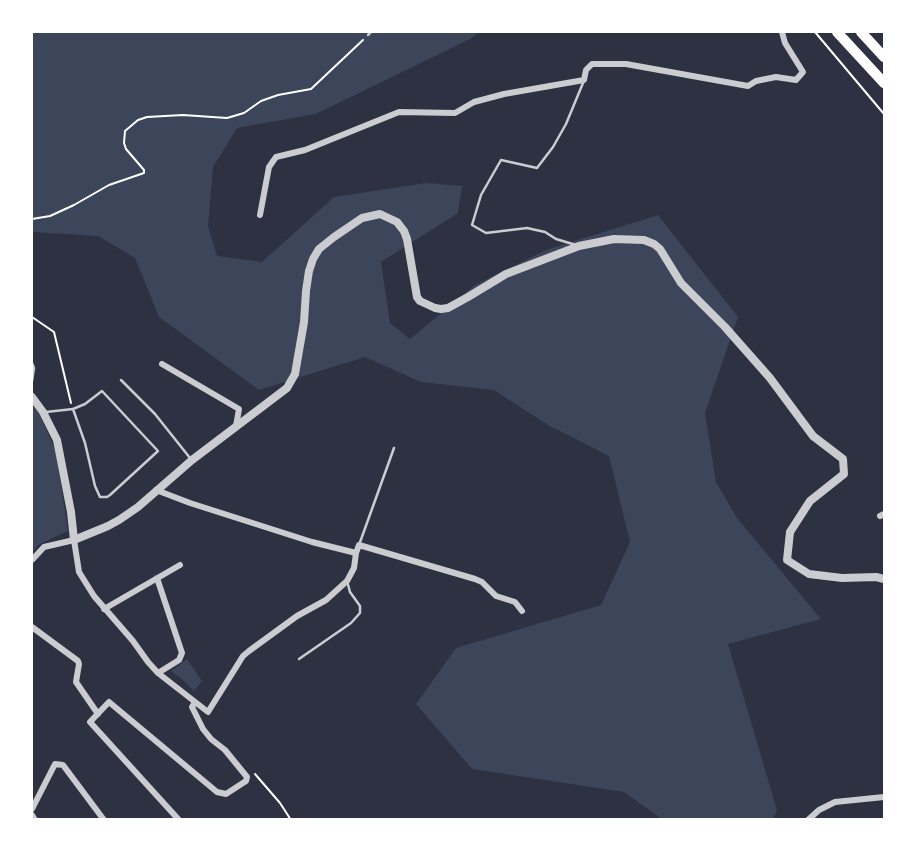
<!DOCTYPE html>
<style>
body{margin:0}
#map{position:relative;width:916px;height:851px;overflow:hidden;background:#2d3142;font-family:Helvetica,sans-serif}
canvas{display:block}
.frame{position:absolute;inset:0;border:33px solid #fff;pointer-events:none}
</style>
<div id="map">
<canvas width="916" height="851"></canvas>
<div class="frame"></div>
</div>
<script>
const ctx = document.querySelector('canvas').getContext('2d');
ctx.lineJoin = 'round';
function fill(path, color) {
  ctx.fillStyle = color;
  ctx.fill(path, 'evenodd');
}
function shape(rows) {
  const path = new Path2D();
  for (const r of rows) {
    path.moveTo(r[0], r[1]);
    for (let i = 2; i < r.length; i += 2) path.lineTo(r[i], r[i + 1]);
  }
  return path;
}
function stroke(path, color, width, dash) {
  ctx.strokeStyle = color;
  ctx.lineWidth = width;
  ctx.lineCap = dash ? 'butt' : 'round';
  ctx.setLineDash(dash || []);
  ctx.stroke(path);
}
fill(shape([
 [32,32,478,32,472,38,316,114,237,128,213,167,208,226,217,256,262,262,334,197,426,183,462,186,458,213,381,262,390,323,410,339,475,285,546,250,658,215,738,317,705,413,716,482,737,518,821,619,728,644,777,810,773,819,662,819,624,792,472,769,416,704,456,648,601,605,630,542,609,456,548,425,494,390,421,382,365,357,259,390,159,317,135,258,98,236,32,232],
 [32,405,40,415,56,452,68,531,38,545,32,553],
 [187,659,202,681,194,691,183,680,171,671]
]), '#3c4559');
stroke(shape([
 [815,32,884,114],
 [32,219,50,216,74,205,109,185,144,173,144,170,126,149,124,143,125,131,138,120,147,117,183,115,227,118,244,113,261,101,278,95,311,89,363,40],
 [32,317,54,332,71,403],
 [255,774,280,803,291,820]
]), '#fff', 2);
stroke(shape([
 [368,35,371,32],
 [576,245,556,239,545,232,527,228,486,233,472,225,481,195,501,160,537,168,553,147,566,124,583,83],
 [32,363,34,368,32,381],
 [121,380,155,414,190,458],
 [46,412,73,409,85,443,95,486,100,497,107,497,110,495,158,451,102,391,85,404,73,409],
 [359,545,394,448],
 [299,659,351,623,360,613,360,606,350,592,347,581]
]), '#caccd0', 2.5);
stroke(shape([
 [260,215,269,167,276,157,305,150,399,112,455,113,474,102,504,94,584,80,586,70,592,64,626,64,748,86,756,81,776,77,796,80,803,72,785,43,782,32],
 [162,364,239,409,236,426],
 [156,490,190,503,312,542,356,553,359,545,475,579,482,582,496,596,515,602,522,611],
 [880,516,884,514],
 [32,560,44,547,74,540,79,572,94,596,133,641,148,662,158,673,208,712,243,656,249,651,297,616,326,600,347,581,354,568,356,553],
 [157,578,182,653,179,660,158,673],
 [104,609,180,565],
 [32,627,78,661,79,664,76,682,98,714],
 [32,809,55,764,63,765,104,820],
 [32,815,35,820],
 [179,820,90,722,109,702,217,792,226,794,246,781,247,777,225,750,211,739,203,729,192,707,195,702],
 [808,820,819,810,835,802,884,797]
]), '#caccd0', 6);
stroke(shape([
 [32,397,43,412,57,440,71,512,74,540,108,526,119,520,138,507,192,460,287,388,295,374,304,322,306,291,309,271,313,259,319,249,334,237,362,218,380,214,397,222,404,231,407,239,417,297,420,301,435,308,441,309,448,308,468,297,506,274,579,246,614,239,644,240,654,244,660,249,681,283,725,327,770,378,813,436,843,459,844,474,810,501,790,532,787,560,809,574,842,578,876,577,884,579]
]), '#caccd0', 8);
stroke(shape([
 [837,32,884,83],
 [861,32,884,57]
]), '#fff', 10);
</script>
